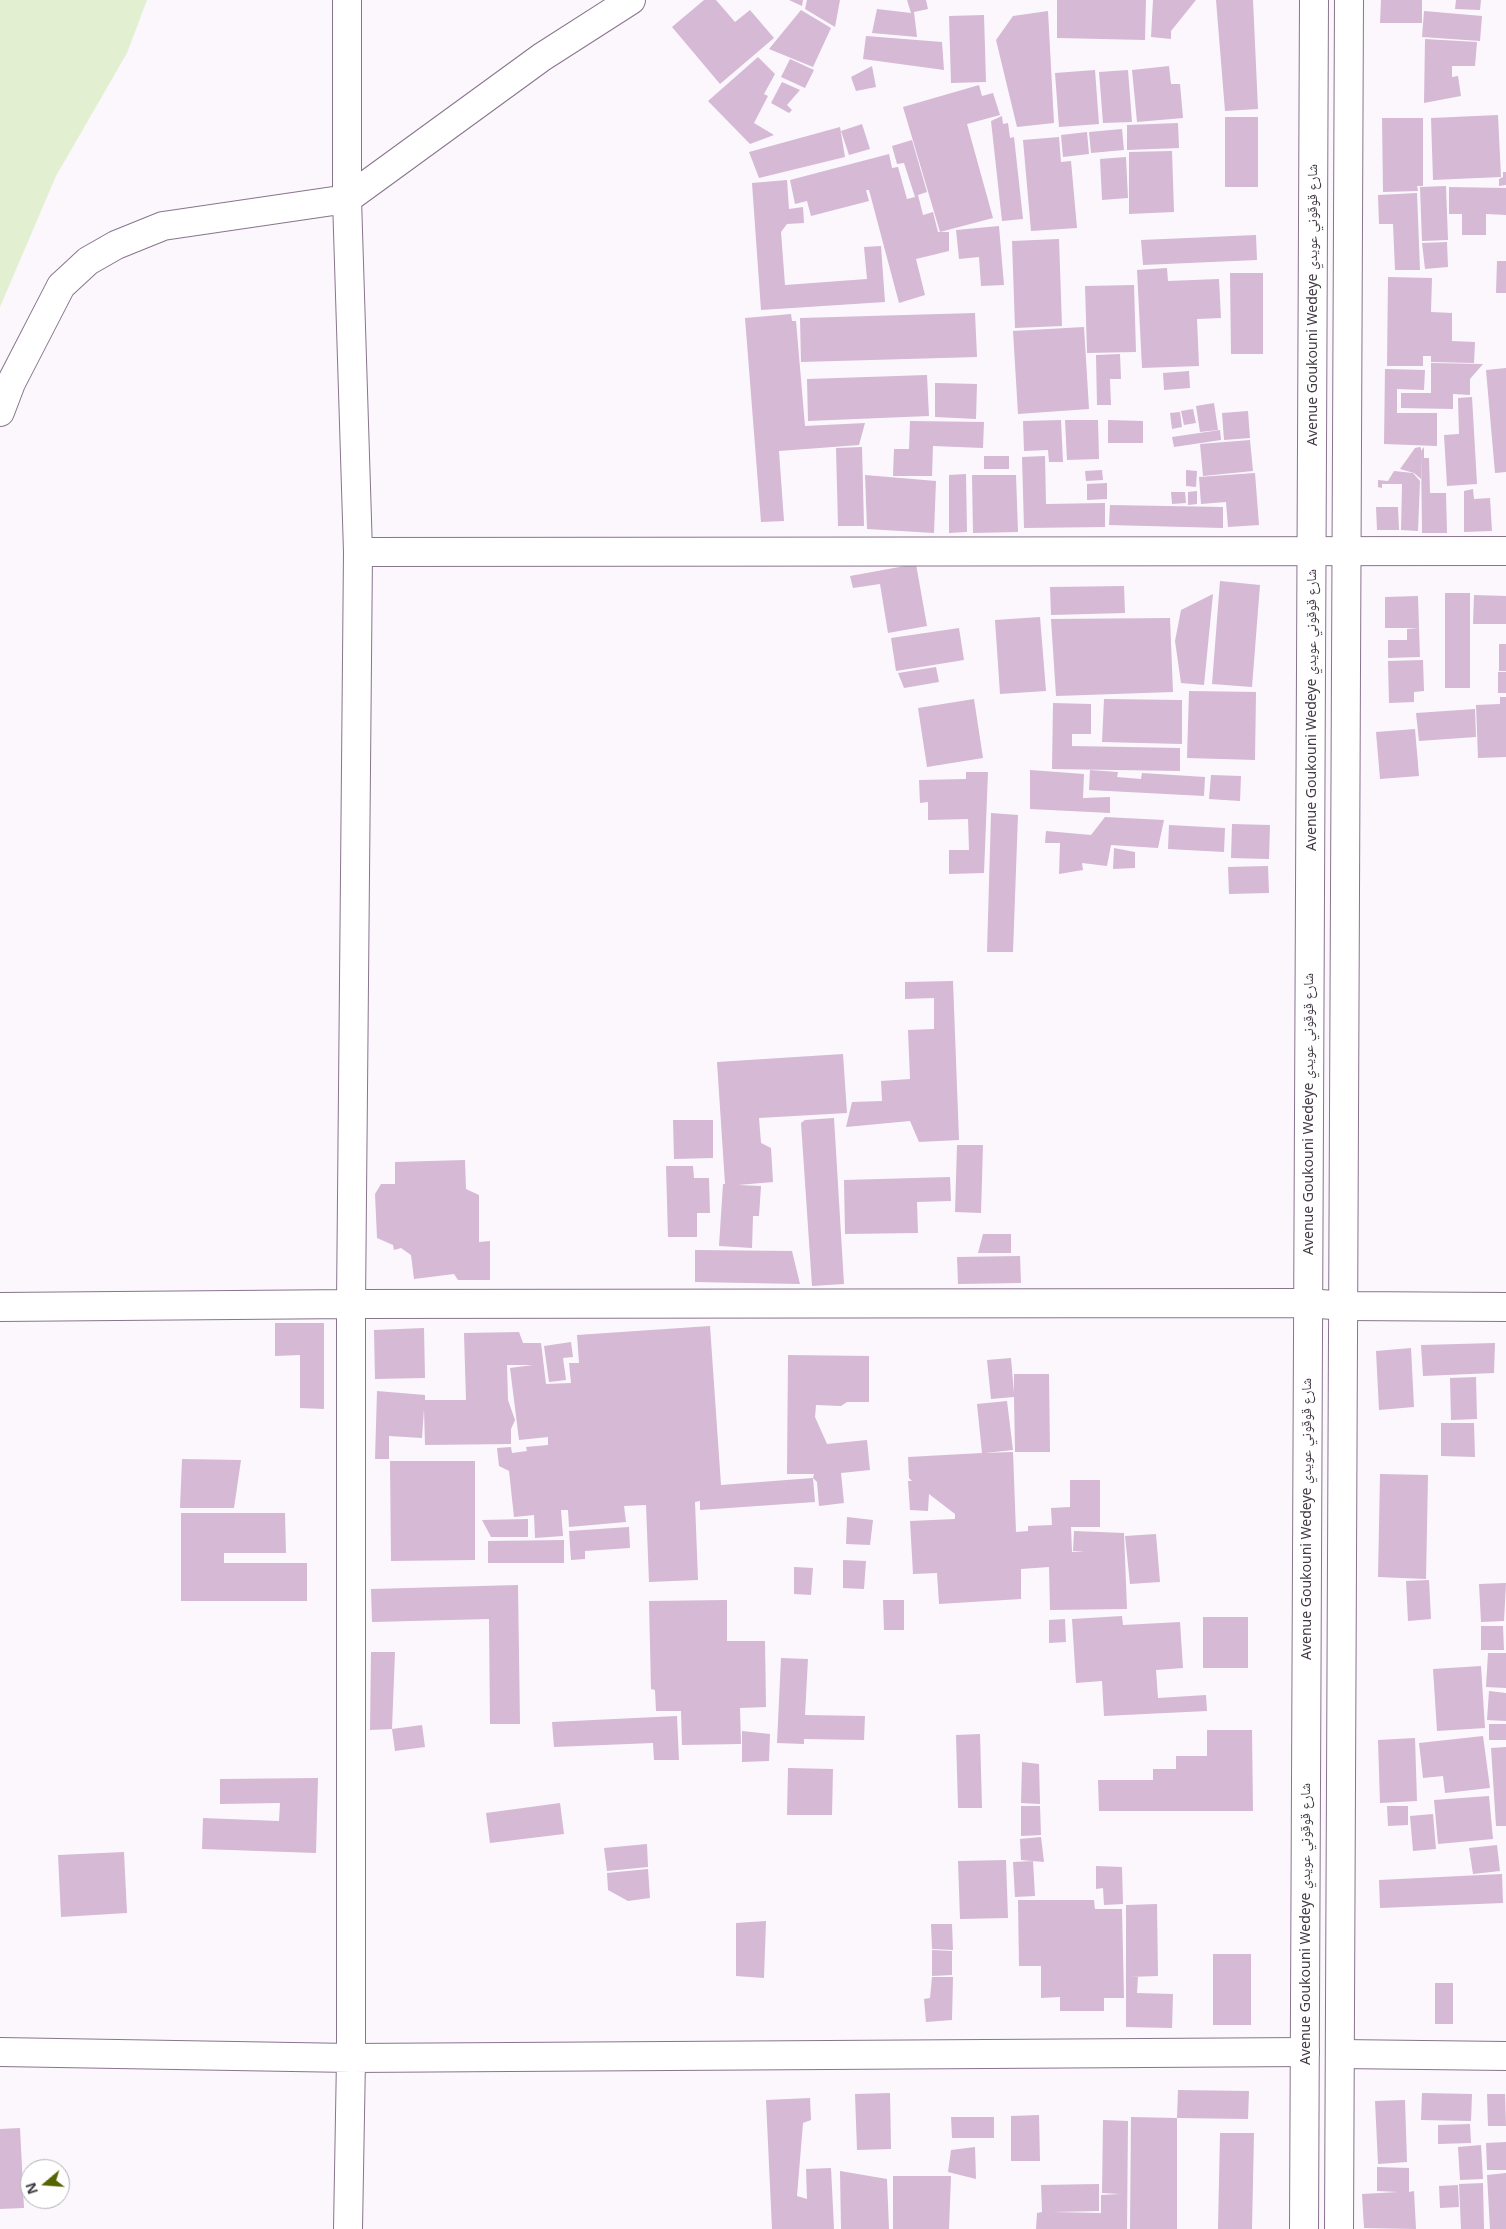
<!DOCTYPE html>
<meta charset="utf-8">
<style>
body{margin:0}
#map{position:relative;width:1506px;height:2229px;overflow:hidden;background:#fbf7fd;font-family:"Noto Sans",sans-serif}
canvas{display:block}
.north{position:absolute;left:20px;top:2159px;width:50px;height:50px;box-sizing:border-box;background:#fff;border:1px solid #b3b0b5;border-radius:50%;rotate:252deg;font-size:14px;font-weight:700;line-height:20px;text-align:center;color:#423945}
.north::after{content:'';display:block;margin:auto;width:18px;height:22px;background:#586303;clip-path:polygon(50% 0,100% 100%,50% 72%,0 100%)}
</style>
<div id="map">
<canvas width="1506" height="2229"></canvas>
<div class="north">N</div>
</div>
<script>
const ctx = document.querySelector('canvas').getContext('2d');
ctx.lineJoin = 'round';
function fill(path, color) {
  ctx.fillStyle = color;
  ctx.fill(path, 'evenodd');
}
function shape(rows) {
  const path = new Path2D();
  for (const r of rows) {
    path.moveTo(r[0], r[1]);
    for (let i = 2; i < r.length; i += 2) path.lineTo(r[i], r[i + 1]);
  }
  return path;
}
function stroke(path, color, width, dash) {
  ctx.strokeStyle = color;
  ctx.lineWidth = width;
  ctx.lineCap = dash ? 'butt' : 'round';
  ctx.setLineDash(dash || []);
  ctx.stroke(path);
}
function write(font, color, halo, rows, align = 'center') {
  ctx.font = font + ' "Noto Sans","Noto Naskh Arabic",sans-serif';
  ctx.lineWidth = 5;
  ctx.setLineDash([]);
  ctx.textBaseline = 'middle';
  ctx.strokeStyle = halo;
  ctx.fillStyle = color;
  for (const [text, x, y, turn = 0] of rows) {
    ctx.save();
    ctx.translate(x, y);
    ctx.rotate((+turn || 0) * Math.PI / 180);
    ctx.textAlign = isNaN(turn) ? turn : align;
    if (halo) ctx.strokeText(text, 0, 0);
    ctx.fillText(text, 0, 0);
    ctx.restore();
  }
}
fill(shape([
 [0,0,147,0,127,53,56,176,0,307]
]), '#e2efd0');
fill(shape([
 [704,0,716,0,735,22,750,10,774,38,720,84,672,27],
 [789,0,803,0,802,6],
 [807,0,840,0,835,27,805,9],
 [907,0,926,0,928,9,914,12,917,37,872,33,877,9,911,13],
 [1057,0,1146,0,1145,40,1057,38],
 [1153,0,1196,0,1171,31,1171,39,1151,37],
 [1216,0,1253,0,1258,109,1225,111],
 [1381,0,1422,0,1422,23,1380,23],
 [1456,0,1481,0,1480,10,1455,9],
 [801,10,831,28,813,67,769,49],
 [1048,11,1054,123,1017,127,996,40,1013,16],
 [1424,11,1482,16,1480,41,1422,37],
 [984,15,986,82,951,83,949,16],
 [866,36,942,42,944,70,863,59],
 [1425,39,1477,42,1475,66,1452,66,1452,77,1458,76,1461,96,1424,103],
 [758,57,775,74,764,94,768,96,754,123,774,135,750,144,708,101],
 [790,59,814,70,805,88,781,77],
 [872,66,876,87,856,91,851,77],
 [1169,66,1171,84,1180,84,1183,118,1137,122,1132,70],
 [1095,70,1099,124,1059,127,1055,73],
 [1128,70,1132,122,1103,123,1099,72],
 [782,82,800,90,787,105,792,110,789,113,771,103],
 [979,85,982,96,993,93,1000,115,967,124,993,218,940,232,903,107],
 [1498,115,1501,177,1433,180,1431,118],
 [1002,116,1003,124,1008,123,1010,138,1014,137,1023,219,1002,221,991,121],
 [1225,117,1258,117,1258,187,1225,187],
 [1382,118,1423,118,1423,186,1417,186,1418,191,1383,192],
 [1178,123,1179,148,1127,150,1127,125],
 [862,124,870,149,849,155,841,131],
 [840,127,845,157,759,178,749,152],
 [1122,129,1124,150,1091,153,1089,132],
 [1087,132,1089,154,1063,157,1061,135],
 [1059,137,1061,162,1071,161,1077,228,1031,231,1023,140],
 [912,140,927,192,918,195,923,215,933,212,938,232,949,232,949,251,916,259,925,295,899,303,869,190,866,190,869,201,811,216,807,201,795,204,790,180,889,154,892,168,898,167,907,199,915,197,904,163,897,164,892,146],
 [1172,151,1174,212,1129,214,1129,152],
 [1126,157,1128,198,1102,200,1100,159],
 [1503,172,1506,172,1506,185,1499,186,1499,179,1503,177],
 [787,180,789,209,803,207,804,223,787,224,781,232,785,285,867,279,864,247,881,246,885,302,761,310,752,183],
 [1446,186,1448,240,1422,241,1420,187],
 [1449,187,1506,188,1506,215,1486,214,1486,235,1462,235,1462,214,1449,214],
 [1417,193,1420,270,1395,270,1393,224,1379,224,1378,195],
 [999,226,1004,285,981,286,979,257,959,259,956,230],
 [1256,235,1257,260,1143,265,1141,240],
 [1059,239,1062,326,1015,328,1012,241],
 [1447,242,1448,267,1425,269,1422,243],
 [1497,261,1506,261,1506,293,1496,293],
 [1167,268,1168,281,1219,279,1221,318,1197,319,1199,366,1142,368,1137,270],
 [1230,273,1263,273,1263,354,1231,354],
 [1388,277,1432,278,1431,312,1452,313,1452,341,1475,342,1474,363,1431,362,1431,356,1423,356,1423,366,1387,366],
 [1134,285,1136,352,1087,353,1085,286],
 [975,313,977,357,801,362,800,318],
 [791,314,792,321,796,321,805,426,865,423,859,445,779,451,784,521,761,522,745,318],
 [1084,327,1089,409,1018,414,1013,331],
 [1120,354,1121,379,1110,379,1111,405,1097,405,1096,355],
 [1431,363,1483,364,1470,379,1470,395,1453,394,1453,409,1401,408,1401,393,1431,393],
 [1506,368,1506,472,1495,473,1486,370],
 [1385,369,1425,370,1424,390,1397,389,1397,413,1437,413,1437,446,1384,444],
 [1189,371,1190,388,1164,390,1163,373],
 [927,375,929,416,808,421,807,379],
 [935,383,977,384,976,419,935,417],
 [1472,397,1477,484,1447,486,1444,435,1459,434,1458,398],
 [1214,403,1218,430,1200,432,1196,406],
 [1193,409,1196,423,1184,425,1181,411],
 [1248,411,1250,438,1224,440,1222,413],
 [1180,412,1182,427,1172,429,1170,413],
 [1061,420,1063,462,1049,462,1048,450,1024,451,1023,421],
 [1065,420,1098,420,1099,459,1067,460],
 [1108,420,1143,421,1143,443,1108,443],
 [910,421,984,422,983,448,933,446,932,476,893,476,894,449,909,449],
 [1220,430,1221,440,1174,447,1172,437],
 [1250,440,1253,471,1203,476,1200,444],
 [862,447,864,526,838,526,836,448],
 [1420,447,1421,448,1421,479,1414,473,1400,469,1415,448],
 [1424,447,1424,458,1429,458,1430,493,1446,493,1447,533,1422,533,1421,451],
 [984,456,1009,456,1009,469,984,469],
 [1045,456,1046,504,1105,503,1105,527,1024,528,1022,457],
 [1102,470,1103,480,1086,481,1085,471],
 [1186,470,1197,471,1196,487,1186,486],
 [1394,471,1413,473,1420,481,1418,531,1401,530,1402,484,1382,484,1382,488,1378,487,1378,480,1388,481],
 [1255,473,1259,525,1228,527,1226,502,1201,504,1199,477],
 [966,474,967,532,949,533,949,475],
 [865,475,936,481,934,533,867,529],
 [972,475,1016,475,1018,532,973,533],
 [1107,483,1107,499,1087,500,1087,484],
 [1473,489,1474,499,1490,498,1492,531,1464,532,1464,491],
 [1197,491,1197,504,1188,505,1188,492],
 [1171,492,1185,492,1186,503,1172,504],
 [1110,505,1223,507,1223,528,1109,525],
 [1376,507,1398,507,1399,530,1377,530],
 [916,564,927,626,888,633,880,584,853,588,850,576],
 [1220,581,1260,585,1252,687,1212,684],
 [1124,586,1125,613,1051,615,1050,587],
 [1445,593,1470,593,1470,688,1445,688],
 [1213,594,1204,685,1181,683,1175,641,1181,610],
 [1474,595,1506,596,1506,624,1473,624],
 [1418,596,1419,628,1385,628,1385,597],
 [1040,617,1046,691,1000,694,995,620],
 [1170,618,1173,692,1056,696,1051,619],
 [959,628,964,660,896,671,891,638],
 [1419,628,1420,657,1388,658,1388,640,1407,640,1407,629],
 [1499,644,1506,644,1506,671,1499,671],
 [1423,660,1424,691,1414,692,1414,702,1389,703,1388,661],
 [936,667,939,682,904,688,898,673],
 [1498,672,1506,672,1506,693,1498,693],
 [1189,691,1256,692,1255,760,1187,758],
 [1500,697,1506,697,1506,757,1478,758,1476,705,1500,704],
 [974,699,983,758,927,767,918,708],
 [1104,699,1182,700,1182,744,1102,742],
 [1053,703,1091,704,1091,734,1072,734,1072,746,1180,748,1180,771,1052,769],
 [1475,709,1476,737,1419,741,1416,713],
 [1415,729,1419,776,1380,779,1376,732],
 [1030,770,1084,774,1083,798,1110,797,1110,813,1030,809],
 [1090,770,1118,772,1117,777,1141,779,1142,773,1205,777,1204,796,1089,790],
 [966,772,988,772,984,873,949,874,949,850,969,850,968,819,928,820,928,802,920,803,919,780,966,779],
 [1211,775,1241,776,1240,801,1209,799],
 [991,813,1018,815,1013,952,987,952],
 [1105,817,1164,820,1158,848,1111,845,1107,866,1082,863,1083,870,1059,874,1060,843,1045,843,1046,831,1091,835],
 [1232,824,1270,825,1269,859,1231,858],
 [1169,825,1225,828,1224,852,1168,849],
 [1114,848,1135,852,1135,868,1113,869],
 [1268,866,1269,893,1229,894,1228,867],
 [953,981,959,1140,919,1142,910,1121,846,1127,852,1102,882,1101,881,1081,910,1079,908,1030,934,1029,934,998,905,999,905,982],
 [843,1054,847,1113,759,1118,761,1143,771,1148,773,1182,738,1185,761,1186,759,1216,753,1216,752,1248,719,1246,723,1184,725,1184,717,1062],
 [834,1118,844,1284,812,1286,801,1123,805,1120],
 [673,1120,713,1120,713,1158,674,1159],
 [957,1145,983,1145,981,1213,955,1212],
 [465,1160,466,1189,479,1195,479,1242,490,1241,490,1280,458,1280,454,1274,414,1279,411,1255,401,1248,394,1250,393,1245,377,1238,375,1194,381,1184,395,1184,395,1162],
 [666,1166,693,1166,694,1178,709,1178,710,1213,697,1213,697,1237,668,1237],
 [950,1177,951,1201,917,1202,918,1233,845,1234,844,1180],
 [983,1234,1011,1234,1011,1253,978,1253],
 [695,1250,792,1251,800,1284,695,1282],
 [1020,1256,1021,1283,958,1284,957,1257],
 [275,1323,324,1323,324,1409,300,1408,300,1355,275,1356],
 [710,1326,721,1485,813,1478,814,1474,787,1474,788,1355,869,1356,869,1402,847,1402,841,1406,816,1405,815,1417,827,1444,867,1440,870,1470,841,1473,844,1503,819,1506,817,1482,813,1478,815,1502,700,1510,700,1501,695,1502,698,1580,649,1582,646,1505,624,1506,626,1522,569,1527,568,1510,561,1510,563,1536,535,1538,534,1515,514,1517,509,1471,499,1466,497,1448,511,1447,512,1453,527,1451,526,1447,548,1445,548,1437,519,1440,510,1368,533,1365,507,1365,508,1400,515,1420,511,1429,511,1444,425,1445,424,1409,422,1438,389,1436,389,1459,375,1459,377,1391,425,1395,425,1400,466,1400,464,1333,519,1332,523,1343,541,1343,546,1384,571,1383,569,1363,579,1363,577,1335],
 [424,1328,425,1378,375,1379,374,1330],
 [571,1342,573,1357,563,1358,566,1380,549,1382,544,1346],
 [1495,1343,1494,1373,1423,1376,1421,1345],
 [1411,1348,1414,1407,1379,1410,1376,1351],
 [1011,1358,1014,1393,1014,1374,1049,1374,1050,1452,1015,1452,1014,1397,991,1399,987,1360],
 [1476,1377,1477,1419,1451,1420,1450,1378],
 [1007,1401,1013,1450,985,1453,1013,1452,1016,1532,1028,1531,1028,1526,1052,1525,1051,1508,1070,1507,1070,1480,1100,1480,1100,1527,1071,1527,1072,1552,1085,1551,1073,1551,1074,1531,1124,1533,1127,1609,1050,1610,1049,1567,1021,1569,1021,1599,939,1604,937,1573,913,1574,910,1521,955,1519,955,1514,929,1494,928,1511,910,1510,908,1481,912,1481,909,1478,908,1457,982,1453,977,1404],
 [1441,1423,1474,1423,1475,1457,1441,1456],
 [182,1459,241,1460,234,1508,180,1508],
 [390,1461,475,1461,475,1560,391,1561],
 [1380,1474,1428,1475,1426,1579,1378,1577],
 [181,1513,285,1513,286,1553,224,1553,224,1563,307,1563,307,1601,181,1601],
 [847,1517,873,1520,870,1545,846,1544],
 [528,1519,528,1537,491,1537,482,1520],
 [629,1527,630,1548,585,1551,585,1559,571,1560,569,1531],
 [1156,1534,1160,1582,1130,1584,1125,1536],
 [564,1540,564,1563,488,1563,488,1541],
 [843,1560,866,1561,864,1589,843,1588],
 [794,1567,813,1568,811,1595,794,1594],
 [1429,1580,1431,1619,1408,1621,1406,1581],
 [1506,1583,1504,1621,1481,1622,1479,1584],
 [518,1585,520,1724,490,1724,489,1619,372,1622,371,1589],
 [727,1600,727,1641,765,1641,766,1707,740,1708,741,1744,682,1745,681,1711,656,1711,655,1690,651,1689,649,1601],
 [883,1600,904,1600,904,1630,884,1630],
 [1122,1616,1123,1625,1180,1622,1183,1668,1156,1670,1158,1698,1206,1695,1207,1711,1104,1716,1102,1681,1076,1683,1072,1619],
 [1203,1617,1248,1617,1248,1668,1203,1668],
 [1065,1619,1066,1642,1049,1643,1049,1620],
 [1481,1626,1503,1626,1504,1650,1481,1650],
 [371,1652,395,1652,392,1729,422,1725,425,1747,395,1751,392,1729,370,1730],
 [1488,1653,1506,1653,1506,1688,1486,1687],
 [781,1658,808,1659,805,1715,865,1716,864,1740,804,1739,804,1744,777,1743],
 [1481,1666,1485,1728,1437,1731,1433,1669],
 [1489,1691,1506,1693,1506,1721,1487,1720],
 [677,1716,679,1760,654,1760,653,1743,554,1747,552,1722],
 [1489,1724,1506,1724,1506,1740,1489,1740],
 [1207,1730,1252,1730,1253,1811,1099,1811,1098,1780,1153,1780,1153,1769,1176,1769,1176,1756,1207,1756],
 [742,1731,770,1734,769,1761,742,1762],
 [980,1734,982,1808,958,1808,956,1735],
 [1483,1736,1490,1788,1445,1793,1443,1776,1423,1778,1419,1743],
 [1415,1738,1417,1801,1380,1803,1378,1740],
 [1506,1747,1506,1826,1496,1826,1491,1748],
 [1022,1762,1039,1764,1040,1804,1021,1803],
 [788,1768,833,1769,832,1815,787,1815],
 [318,1778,316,1853,202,1849,203,1818,279,1821,280,1803,220,1804,220,1779],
 [1489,1796,1493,1839,1438,1844,1434,1800],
 [560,1803,564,1834,490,1843,486,1813],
 [1021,1806,1040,1806,1041,1835,1021,1836],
 [1387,1806,1408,1806,1408,1825,1388,1826],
 [1433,1814,1436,1849,1413,1851,1410,1816],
 [1041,1837,1044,1862,1021,1860,1020,1839],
 [647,1844,648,1867,607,1871,604,1848],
 [1497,1845,1500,1871,1473,1874,1469,1848],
 [124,1852,127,1913,61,1917,58,1855],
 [1006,1860,1008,1918,960,1919,958,1861],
 [1033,1861,1035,1896,1015,1897,1013,1862],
 [1096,1866,1122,1867,1123,1904,1104,1905,1103,1888,1096,1889],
 [648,1869,650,1898,628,1901,608,1890,607,1873],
 [1502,1874,1503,1903,1380,1908,1379,1880],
 [1018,1900,1094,1900,1095,1909,1122,1909,1124,1998,1104,1998,1104,2011,1060,2011,1060,1997,1041,1998,1041,1966,1019,1966],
 [1157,1904,1158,1976,1129,1977,1138,1977,1137,1993,1173,1994,1172,2028,1126,2027,1126,1905],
 [766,1921,764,1978,736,1976,736,1923],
 [931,1924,952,1924,953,1950,932,1949],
 [932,1950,952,1951,952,1975,932,1976],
 [1213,1954,1251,1954,1251,2025,1213,2025],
 [932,1977,953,1977,952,2020,926,2022,924,1999,930,1998],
 [1435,1983,1453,1983,1453,2024,1435,2024],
 [1178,2090,1249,2091,1248,2119,1177,2118],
 [890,2093,891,2149,857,2150,855,2094],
 [1422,2093,1472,2094,1471,2121,1421,2120],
 [1487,2094,1505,2094,1506,2126,1488,2126],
 [810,2098,811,2120,803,2123,797,2196,807,2199,806,2169,831,2168,834,2229,772,2229,766,2100],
 [1405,2100,1407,2162,1378,2164,1375,2101],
 [1039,2115,1040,2161,1011,2161,1011,2116],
 [951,2117,994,2117,994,2138,952,2138],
 [1131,2117,1177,2118,1177,2229,1130,2229],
 [1103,2120,1128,2121,1127,2229,1036,2229,1037,2213,1042,2212,1041,2185,1099,2184,1099,2211,1052,2212,1101,2213,1101,2195,1120,2194,1102,2193],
 [1470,2124,1471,2143,1438,2144,1438,2125],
 [20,2128,24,2208,0,2209,0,2129],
 [1220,2133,1254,2133,1252,2229,1218,2229],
 [1506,2142,1506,2170,1487,2170,1486,2143],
 [1481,2145,1483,2179,1460,2180,1458,2147],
 [975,2147,976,2179,948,2172,951,2150],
 [1377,2167,1409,2168,1409,2192,1414,2191,1416,2229,1364,2228,1362,2194,1398,2192,1377,2191],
 [840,2171,887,2179,889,2229,841,2229],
 [1506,2173,1506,2229,1490,2229,1487,2175],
 [893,2176,951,2176,949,2229,893,2229],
 [1483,2183,1484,2229,1461,2229,1459,2184],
 [1458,2185,1459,2207,1440,2208,1439,2186]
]), '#d5b9d5');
const minor = shape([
 [347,0,347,199,358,552,351,1304,351,2058,348,2229],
 [0,412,11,383,61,286,88,261,116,245,163,226,347,199,542,57,631,0],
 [358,552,1506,551],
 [0,1307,351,1304,1308,1303,1345,1306,1506,1307],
 [0,2052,351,2058,1305,2052],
 [1340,2054,1506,2056]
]);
const tertiary = shape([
 [1304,2229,1314,0],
 [1339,2229,1349,0]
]);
stroke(minor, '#89748e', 30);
stroke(tertiary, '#89748e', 30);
stroke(minor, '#fff', 28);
stroke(tertiary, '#fff', 28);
write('14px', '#423945', '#fff', [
 ["Avenue Goukouni Wedeye شارع قوقوني عويدي",1313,305,-90],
 ["Avenue Goukouni Wedeye شارع قوقوني عويدي",1312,710,-90],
 ["Avenue Goukouni Wedeye شارع قوقوني عويدي",1309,1114,-90],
 ["Avenue Goukouni Wedeye شارع قوقوني عويدي",1307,1519,-90],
 ["Avenue Goukouni Wedeye شارع قوقوني عويدي",1306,1924,-90]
]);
</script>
